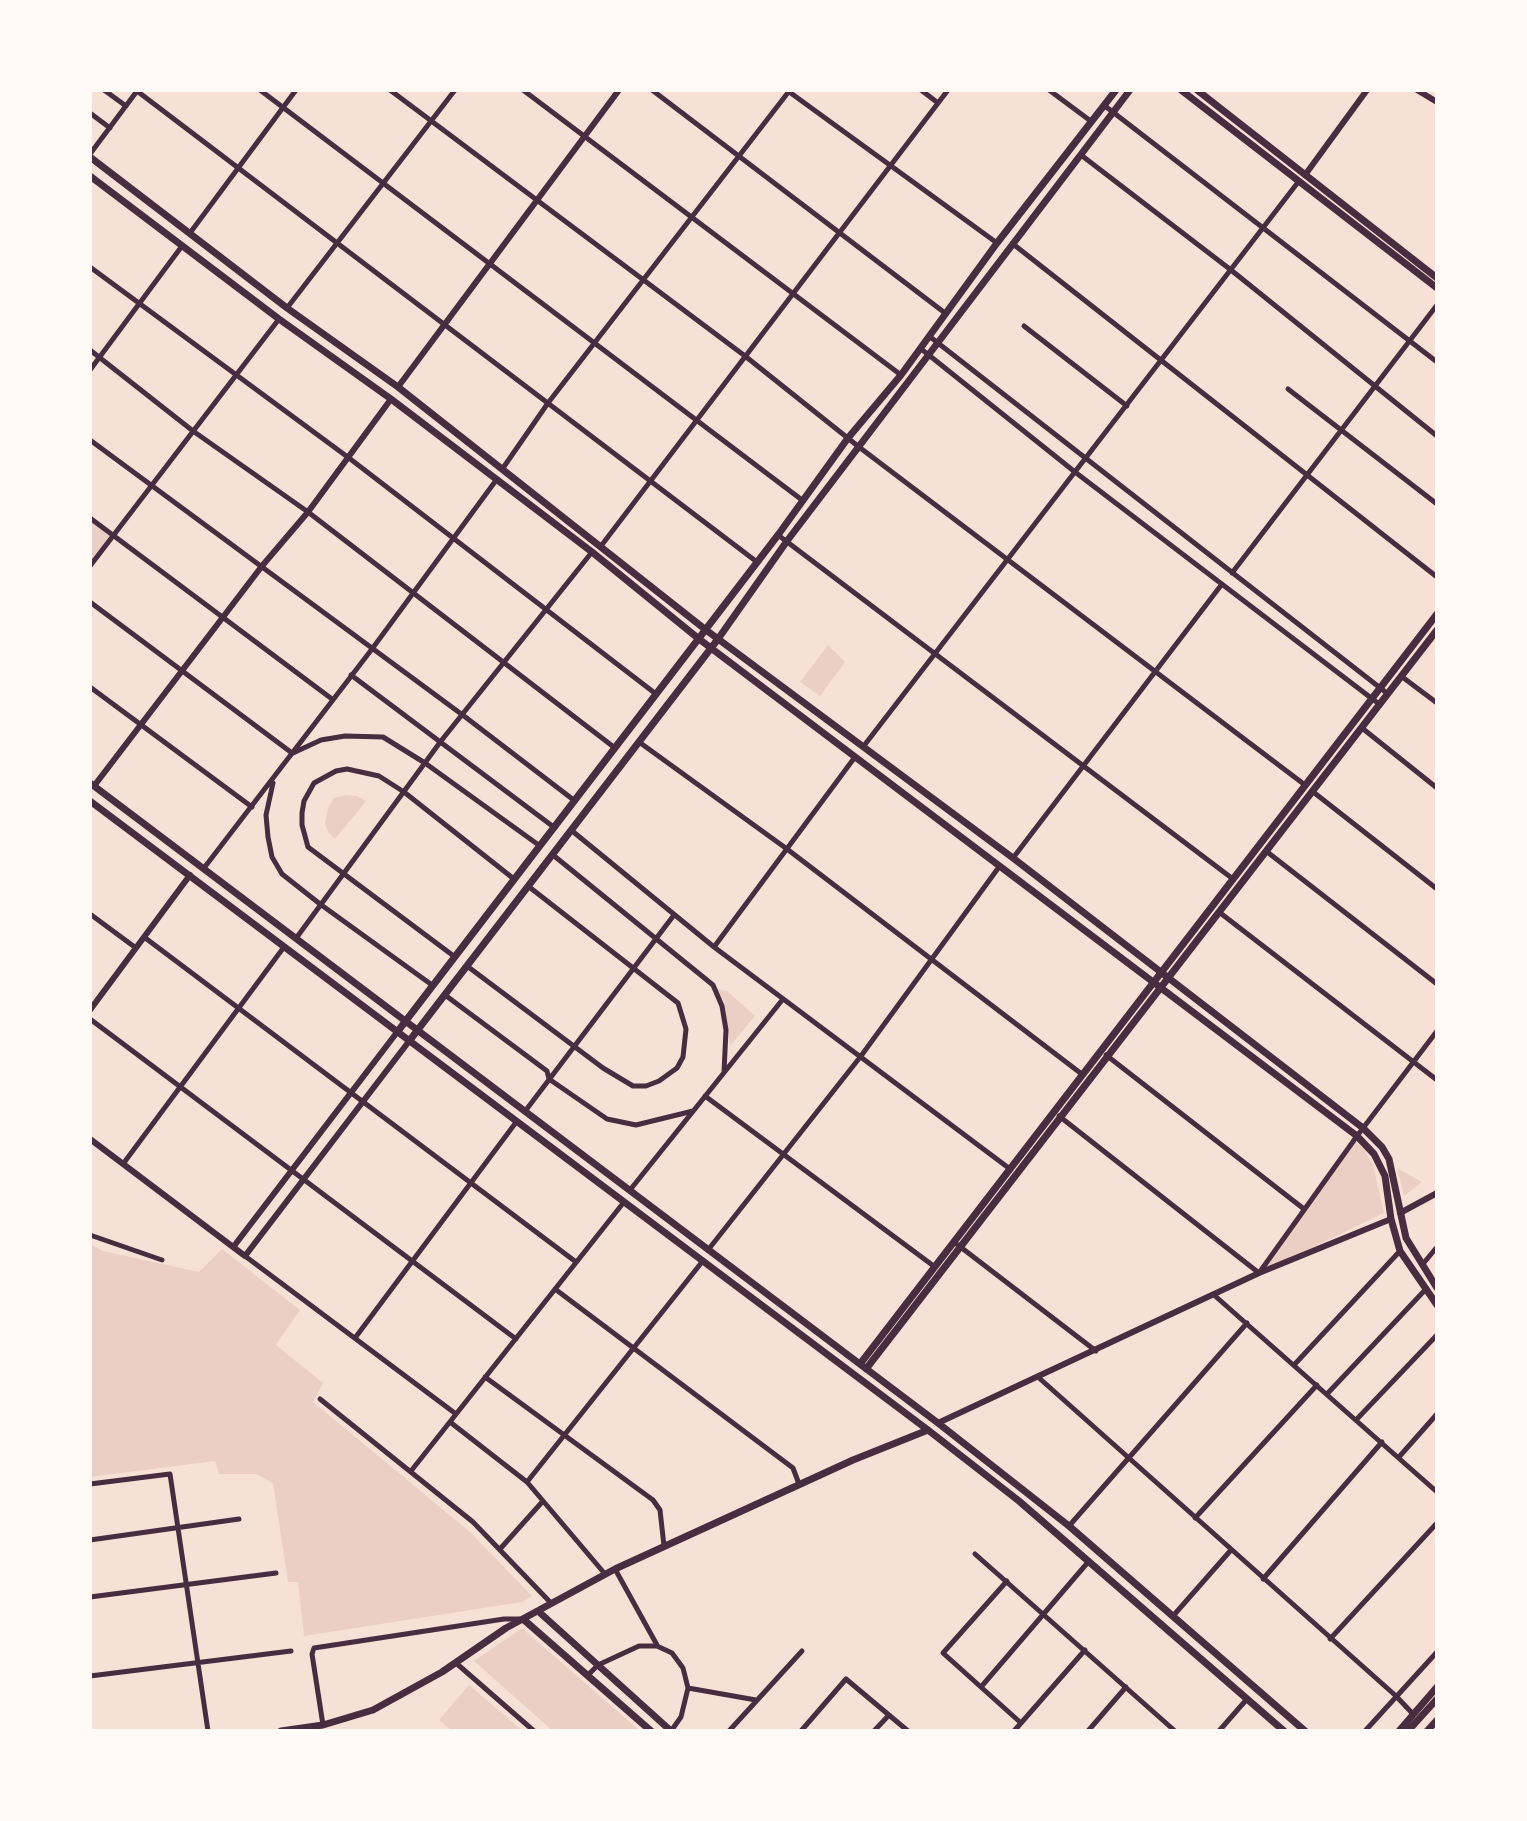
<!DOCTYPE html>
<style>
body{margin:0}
#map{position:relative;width:1527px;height:1821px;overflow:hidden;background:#f7e1d7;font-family:Figtree,sans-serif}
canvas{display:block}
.frame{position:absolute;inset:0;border:92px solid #fffaf5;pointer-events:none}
</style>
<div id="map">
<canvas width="1527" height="1821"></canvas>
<div class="frame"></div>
</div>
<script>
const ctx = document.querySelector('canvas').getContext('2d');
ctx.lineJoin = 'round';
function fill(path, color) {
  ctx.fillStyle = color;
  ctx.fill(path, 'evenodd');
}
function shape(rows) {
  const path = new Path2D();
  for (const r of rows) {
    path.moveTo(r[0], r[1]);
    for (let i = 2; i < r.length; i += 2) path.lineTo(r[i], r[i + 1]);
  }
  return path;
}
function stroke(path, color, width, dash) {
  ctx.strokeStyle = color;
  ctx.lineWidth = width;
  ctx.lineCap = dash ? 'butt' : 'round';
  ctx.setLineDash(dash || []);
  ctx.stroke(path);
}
fill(shape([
 [90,518,114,535,90,566],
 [828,645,845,662,820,696,800,682],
 [345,795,357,796,366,801,335,839,328,832,325,823,328,808,334,798],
 [717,989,727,991,755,1016,730,1046,724,1001],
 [1353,1139,1364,1149,1373,1165,1384,1213,1259,1273],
 [1397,1168,1422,1182,1404,1196],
 [90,1244,103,1251,199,1272,222,1249,300,1310,276,1345,323,1383,313,1402,469,1531,532,1596,522,1602,304,1636,298,1582,288,1582,273,1483,256,1474,219,1474,215,1461,90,1477],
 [522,1628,640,1731,553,1731,474,1661],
 [469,1685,523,1731,452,1731,439,1720]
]), '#ebcfc5');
stroke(shape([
 [104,90,126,106],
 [260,90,802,500],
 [390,90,745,356,859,447,1305,785],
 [523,90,901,375],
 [652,90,945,313],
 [921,90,938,103],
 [1049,90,1092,122],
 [137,91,757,562],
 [788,91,997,243],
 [1105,106,1437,362],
 [90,113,110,128],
 [90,154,137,91],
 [1081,155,1231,270,1437,436],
 [190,233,296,90],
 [1013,244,1437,577],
 [90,267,349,458,656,694],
 [287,308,455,90],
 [1024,326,1127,406],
 [929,336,1388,694],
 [920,348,1075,472,1379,704],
 [90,350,193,431,308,512,615,748],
 [90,370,182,246],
 [1288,389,1437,504],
 [90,440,464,716,575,801],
 [503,468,548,403,790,90],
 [90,518,332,699],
 [778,535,1233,879],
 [601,546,948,90],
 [90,566,279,319],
 [1232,573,1437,305],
 [90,602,292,753],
 [351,675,555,828],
 [1401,676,1437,703],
 [90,687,252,807],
 [1362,728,1437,788],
 [639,742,787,849,1083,1075],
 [863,747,1299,181],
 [293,753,321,740,345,736,383,737,425,763,540,846],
 [273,783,266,815,268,837,272,857,282,874,320,904,432,985],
 [1312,791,1437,889],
 [571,830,714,947,1010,1169],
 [1266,851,1437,984],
 [553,855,713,985,722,1006,726,1030,724,1072],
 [1013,858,1222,584],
 [204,868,372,649,497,479],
 [1219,912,1437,1080],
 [90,914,136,948],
 [144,937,576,1262],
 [297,937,441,741,592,552],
 [714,947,855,757],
 [455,957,308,847,302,825,302,813,304,801,314,783,336,771,347,769,379,776,404,792,514,879],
 [467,966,603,1068,633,1086,646,1086,659,1081,677,1068,683,1057,686,1029,678,1003,528,886],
 [445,995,547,1071,549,1079,607,1119,636,1125,693,1111],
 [90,1019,516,1339],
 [1106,1055,1304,1209],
 [705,1096,935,1267],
 [526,1110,674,915],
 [1059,1116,1259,1273,1357,1136,1437,1031],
 [123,1164,284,947],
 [630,1190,783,999],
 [90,1235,162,1260],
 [954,1242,1096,1351],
 [708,1250,861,1056,999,867],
 [245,1256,456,1414],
 [1422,1265,1437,1247],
 [555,1289,793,1468,799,1484],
 [1214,1295,1437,1492],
 [355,1338,517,1121],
 [1294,1365,1400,1251],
 [485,1377,653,1500,660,1510,664,1546],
 [1038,1377,1396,1696,1413,1714],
 [1327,1394,1425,1290],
 [320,1399,473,1522,551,1603],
 [1356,1420,1437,1335],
 [450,1422,527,1482,605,1574],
 [1399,1457,1437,1414],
 [411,1471,624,1202],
 [527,1482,702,1262],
 [90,1484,170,1474,208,1731],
 [1195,1518,1317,1385],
 [1069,1526,1247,1323],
 [90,1540,239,1519],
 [500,1549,543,1501],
 [975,1554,1175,1731],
 [615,1569,657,1645],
 [1263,1579,1382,1442],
 [1007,1581,943,1653,1021,1723],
 [90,1597,276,1573],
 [1173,1616,1231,1550],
 [1330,1639,1437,1523],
 [456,1663,534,1731],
 [588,1675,598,1665,639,1646,657,1646,672,1653,683,1668,688,1688,681,1717,671,1731],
 [90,1676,291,1651],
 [981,1687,1089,1561],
 [688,1688,756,1700],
 [323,1725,312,1654,314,1648,504,1619,522,1619],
 [729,1731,802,1651],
 [801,1731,846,1679,908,1731],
 [874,1731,889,1715],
 [1014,1731,1085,1650],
 [1088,1731,1126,1687],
 [1219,1731,1247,1699],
 [1365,1731,1437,1652]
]), '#4a2c40', 5);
stroke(shape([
 [1417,90,1437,102],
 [1305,175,1367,90],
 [398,387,619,90],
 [94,786,262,566,308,512,391,399],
 [90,1010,190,875],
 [90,1139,245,1256,410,1040],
 [1400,1213,1437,1193],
 [234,1246,398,1031],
 [938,1423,1259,1273,1391,1219]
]), '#4a2c40', 6);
stroke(shape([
 [1181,90,1437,288],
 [1197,90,1437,278],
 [90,157,287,308,398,387,706,630,1013,858,1363,1128,1382,1147,1389,1159,1406,1238,1437,1288],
 [90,176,279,319,391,399,592,552,699,639,1357,1136,1374,1154,1385,1176,1391,1219,1400,1251,1437,1305],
 [90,783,938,1423,1069,1526,1305,1731],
 [90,801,928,1430,1019,1501,1284,1731],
 [398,1031,778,535,848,438,901,375,997,243,1116,90],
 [410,1040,718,639,787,541,1130,90],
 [860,1364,1437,614],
 [866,1369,1437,630],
 [538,1611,671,1731],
 [523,1619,651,1731],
 [281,1731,323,1725,373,1710,442,1672,506,1628,615,1569,853,1460,928,1430]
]), '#4a2c40', 7);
stroke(shape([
 [1399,1731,1437,1687],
 [1408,1731,1437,1699],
 [1427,1731,1437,1720]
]), '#4a2c40', 7);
</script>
